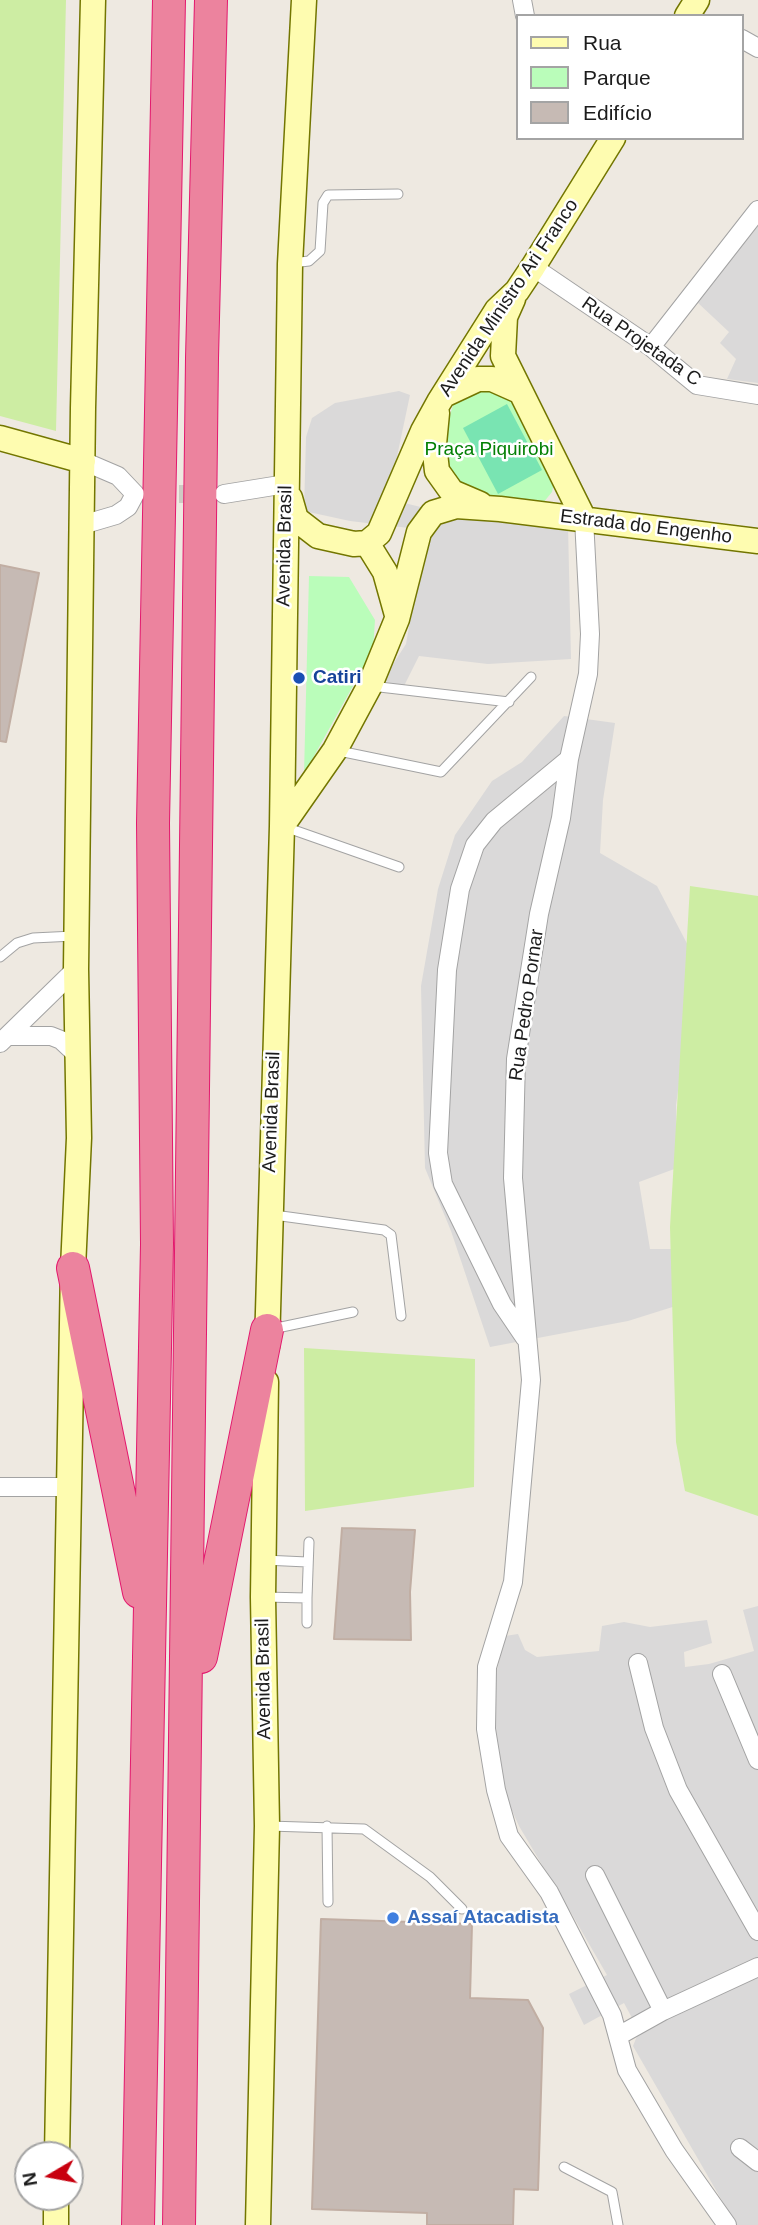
<!DOCTYPE html>
<meta charset="utf-8">
<style>
body{margin:0}
#map{position:relative;width:758px;height:2225px;overflow:hidden;background:#eee9e1;font-family:Arial,sans-serif}
canvas{display:block}
.legend{position:absolute;left:516px;top:14px;width:228px;height:126px;box-sizing:border-box;background:#fff;border:2px solid #a4a4a4;margin:0;padding:9px 12px;list-style:none;font-size:21px;color:#1c1c1c}
.legend li{display:flex;align-items:center;gap:14px;height:35px}
.legend b{width:35px;border:2px solid #a4a4a4}
.north{position:absolute;left:14px;top:2141px;width:70px;height:70px;box-sizing:border-box;background:#fff;border:2px solid #a4a4a4;border-radius:50%;rotate:260deg;font-size:19px;font-weight:700;line-height:28px;text-align:center;color:#1c1c1c}
.north::after{content:'';display:block;margin:auto;width:24px;height:32px;background:#c8000f;clip-path:polygon(50% 0,100% 100%,50% 72%,0 100%)}
</style>
<div id="map">
<canvas width="758" height="2225"></canvas>
<ul class="legend">
<li><b style="height:9px;background:#fefcb0"></b>Rua</li>
<li><b style="height:19px;background:#bafdba"></b>Parque</li>
<li><b style="height:19px;background:#c6bab4"></b>Edifício</li>
</ul>
<div class="north">N</div>
</div>
<script>
const ctx = document.querySelector('canvas').getContext('2d');
ctx.lineJoin = 'round';
function fill(path, color) {
  ctx.fillStyle = color;
  ctx.fill(path, 'evenodd');
}
function shape(rows) {
  const path = new Path2D();
  for (const r of rows) {
    path.moveTo(r[0], r[1]);
    for (let i = 2; i < r.length; i += 2) path.lineTo(r[i], r[i + 1]);
  }
  return path;
}
function stroke(path, color, width, dash) {
  ctx.strokeStyle = color;
  ctx.lineWidth = width;
  ctx.lineCap = dash ? 'butt' : 'round';
  ctx.setLineDash(dash || []);
  ctx.stroke(path);
}
function write(font, color, halo, rows, align = 'center') {
  ctx.font = font + ' Arial,sans-serif';
  ctx.lineWidth = 5;
  ctx.setLineDash([]);
  ctx.textBaseline = 'middle';
  ctx.strokeStyle = halo;
  ctx.fillStyle = color;
  for (const [text, x, y, turn = 0] of rows) {
    ctx.save();
    ctx.translate(x, y);
    ctx.rotate((+turn || 0) * Math.PI / 180);
    ctx.textAlign = isNaN(turn) ? turn : align;
    if (halo) ctx.strokeText(text, 0, 0);
    ctx.fillText(text, 0, 0);
    ctx.restore();
  }
}
fill(shape([
 [758,226,758,383,727,379,736,359,720,343,729,332,697,302],
 [399,391,410,395,388,499,441,512,568,526,571,659,488,664,419,656,403,688,383,680,406,644,426,530,350,521,304,511,306,437,312,418,335,403],
 [564,716,615,723,603,800,600,853,657,886,706,980,680,1077,676,1105,677,1168,639,1182,650,1249,699,1249,698,1299,628,1321,490,1347,451,1231,425,1168,421,986,438,889,455,835,492,781,522,762],
 [758,1606,758,2225,736,2225,633,2046,639,2031,624,2003,584,2025,569,1994,607,1975,570,1911,564,1913,561,1897,519,1826,509,1804,499,1760,491,1695,505,1636,518,1634,525,1650,537,1657,599,1651,602,1626,624,1622,650,1627,707,1620,712,1643,684,1652,685,1667,709,1664,754,1651,743,1610]
]), '#dad9d9');
fill(shape([
 [0,0,66,0,56,431,0,416],
 [690,886,758,896,758,1516,685,1491,676,1442,670,1227],
 [304,1348,475,1359,474,1487,305,1511]
]), '#cdeda3');
fill(shape([
 [474,387,510,395,554,482,552,492,543,503,470,496,454,487,441,444,454,402],
 [309,576,349,577,375,620,373,650,304,774]
]), '#bafdba');
fill(shape([
 [507,404,542,470,498,494,463,428]
]), '#79e4b2');
const building = shape([
 [0,565,39,573,6,742,0,741,0,565],
 [342,1528,415,1530,410,1592,411,1640,334,1639,342,1528],
 [321,1919,472,1924,470,1998,528,2000,543,2028,538,2190,514,2189,513,2225,427,2225,427,2213,312,2209,321,1919]
]);
fill(building, '#c6bab4');
stroke(building, '#c1aea3', 2);
stroke(shape([
 [152,494,208,494]
]), '#cecac3', 18, [18, 9]);
const lane = shape([
 [292,263,309,261,320,251,323,203,328,195,398,194],
 [371,686,509,702],
 [339,751,441,772,531,677],
 [285,827,399,867],
 [0,957,17,943,33,938,74,936],
 [274,1215,384,1230,391,1235,401,1316],
 [272,1329,353,1312],
 [264,1560,307,1562],
 [264,1597,307,1598,307,1623],
 [307,1598,309,1542],
 [269,1826,364,1829,430,1877,462,1909],
 [327,1826,328,1902],
 [564,2167,612,2192,618,2225]
]);
const street = shape([
 [522,0,525,16],
 [742,39,758,48],
 [533,267,651,347,697,385,758,395],
 [651,347,758,210],
 [83,461,118,476,135,494],
 [224,494,286,484],
 [584,519,590,634,588,674,569,759,561,818,539,914,516,1059,513,1178,531,1380,513,1582,487,1667,486,1729,496,1790,509,1836,549,1892,612,2015,627,2070,674,2150,727,2225],
 [82,525,116,515,128,507,135,494],
 [10,1036,51,1036,61,1040,77,1055],
 [0,1043,76,969],
 [525,1338,502,1304,443,1184,438,1153,447,970,460,889,475,845,494,821,569,759],
 [0,1487,70,1487],
 [638,1663,654,1728,678,1790,758,1931],
 [722,1674,758,1760],
 [595,1875,663,2011],
 [620,2035,663,2011,758,1967],
 [740,2148,758,2162]
]);
const secondary = shape([
 [687,16,697,0],
 [513,299,505,317,503,356,584,519],
 [446,394,478,379,492,379,519,391],
 [437,413,434,444,437,471,452,492,480,504],
 [0,438,83,461],
 [290,498,296,519,318,536,354,544,367,543,379,533,423,431,439,402,497,310,517,291,533,267,613,138],
 [367,543,385,572,397,615],
 [282,826,335,750,370,685,397,619,419,532,433,513,456,506,500,509,758,541],
 [267,1346,282,826,290,264,304,0],
 [57,2155,73,1268,79,1138,76,969,83,408,93,0],
 [56,2225,56,2197],
 [258,2225,267,1826,263,1597,266,1382]
]);
const highway = shape([
 [73,1268,139,1592],
 [201,1657,267,1330],
 [138,2225,157,1244,153,823,169,0],
 [179,2225,202,358,211,0]
]);
stroke(lane, '#a3a3a3', 11);
stroke(street, '#a3a3a3', 20);
stroke(secondary, '#737600', 27);
stroke(highway, '#e3186d', 34);
stroke(lane, '#fff', 9);
stroke(street, '#fff', 18);
stroke(secondary, '#fefcb0', 24);
stroke(highway, '#ec839e', 32);
for (const [x, y, r, color] of [
 [299,678,7,"#1a4fb4"],
 [393,1918,7,"#3f7fe0"]
]) {
  const dot = new Path2D();
  dot.arc(x, y, r, 0, 2 * Math.PI);
  ctx.fillStyle = color;
  ctx.fill(dot);
  stroke(dot, '#fff', 2.5);
}
write('19px', '#1c1c1c', '#fff', [
 ["Avenida Ministro Ari Franco",509,298,-56],
 ["Rua Projetada C",641,342,35],
 ["Estrada do Engenho",646,527,7],
 ["Avenida Brasil",285,546,-89],
 ["Rua Pedro Pornar",527,1005,-82],
 ["Avenida Brasil",272,1112,-88],
 ["Avenida Brasil",264,1679,-91]
]);
write('19px', '#048005', '#fff', [
 ["Praça Piquirobi",489,450]
]);
write('bold 19px', '#164399', '#fff', [
 ["Catiri",313,678]
], 'left');
write('bold 19px', '#366cbe', '#fff', [
 ["Assaí Atacadista",407,1918]
], 'left');
</script>
